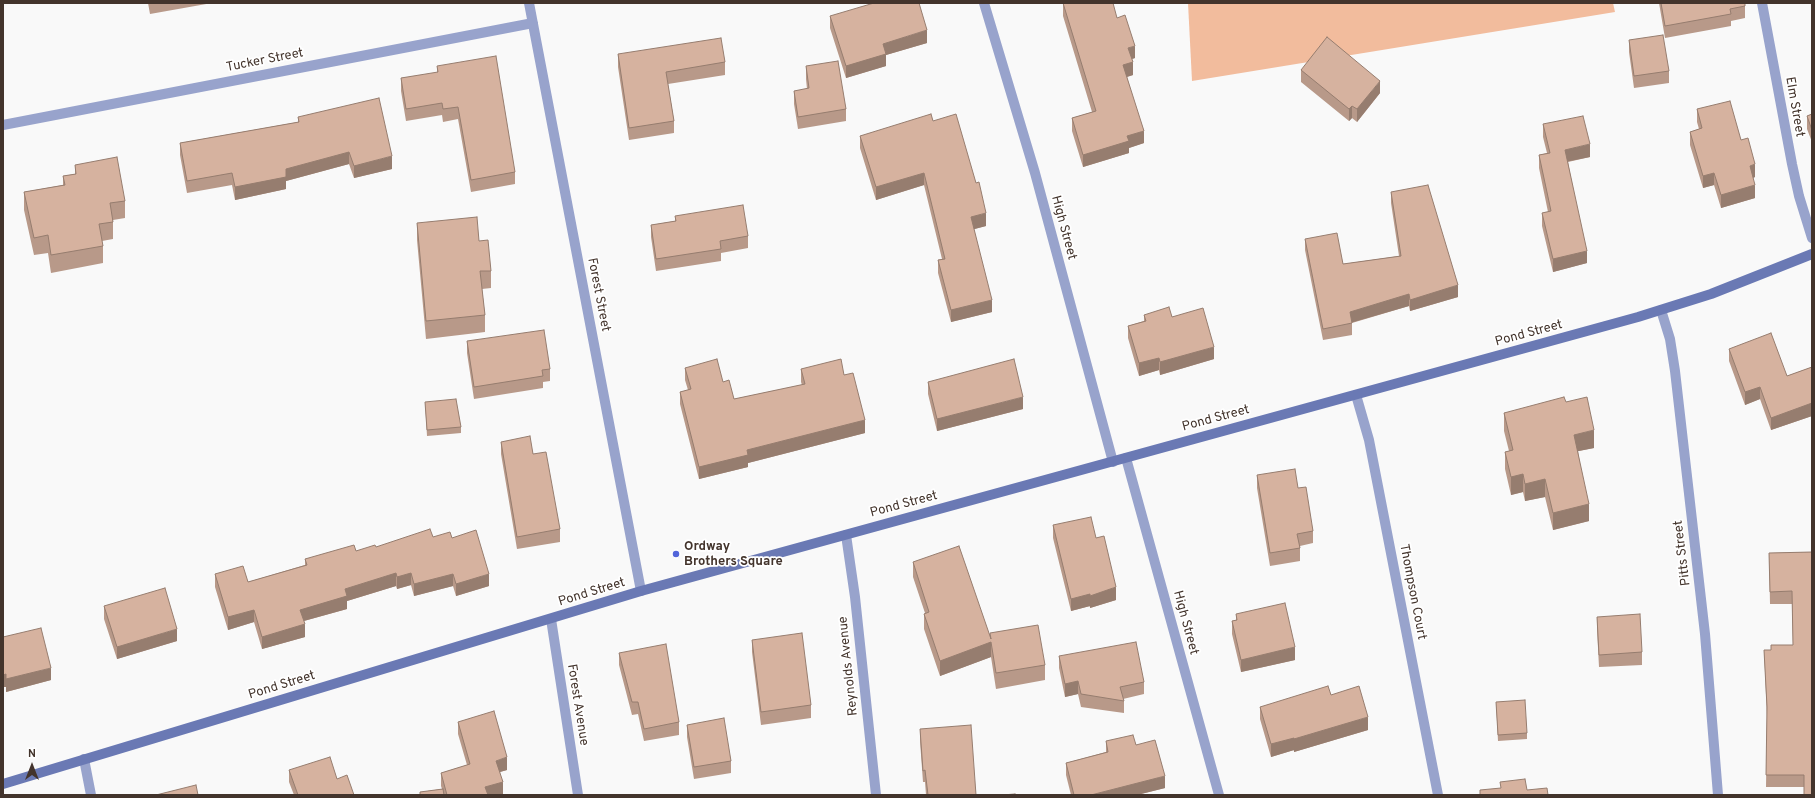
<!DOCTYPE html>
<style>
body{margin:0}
#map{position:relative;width:1815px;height:798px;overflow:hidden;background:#f9f9f9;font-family:Overpass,sans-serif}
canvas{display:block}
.frame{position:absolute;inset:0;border:4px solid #43342c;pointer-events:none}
.north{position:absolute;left:12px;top:746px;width:40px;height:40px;-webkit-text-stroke:3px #fff;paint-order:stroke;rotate:0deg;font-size:11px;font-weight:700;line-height:16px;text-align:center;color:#43342c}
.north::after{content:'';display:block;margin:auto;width:14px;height:18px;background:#43342c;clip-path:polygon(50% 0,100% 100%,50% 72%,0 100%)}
</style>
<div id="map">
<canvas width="1815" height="798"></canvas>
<div class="frame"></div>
<div class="north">N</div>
</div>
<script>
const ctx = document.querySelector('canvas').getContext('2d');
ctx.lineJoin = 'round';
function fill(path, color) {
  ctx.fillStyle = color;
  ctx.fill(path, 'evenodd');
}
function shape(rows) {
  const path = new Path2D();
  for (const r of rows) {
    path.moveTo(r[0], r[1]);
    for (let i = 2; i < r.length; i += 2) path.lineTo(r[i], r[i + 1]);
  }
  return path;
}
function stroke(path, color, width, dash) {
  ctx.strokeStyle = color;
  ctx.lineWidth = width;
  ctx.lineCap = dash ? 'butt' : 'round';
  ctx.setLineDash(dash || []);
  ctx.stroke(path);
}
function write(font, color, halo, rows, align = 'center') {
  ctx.font = font + ' Overpass,sans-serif';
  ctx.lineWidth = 3.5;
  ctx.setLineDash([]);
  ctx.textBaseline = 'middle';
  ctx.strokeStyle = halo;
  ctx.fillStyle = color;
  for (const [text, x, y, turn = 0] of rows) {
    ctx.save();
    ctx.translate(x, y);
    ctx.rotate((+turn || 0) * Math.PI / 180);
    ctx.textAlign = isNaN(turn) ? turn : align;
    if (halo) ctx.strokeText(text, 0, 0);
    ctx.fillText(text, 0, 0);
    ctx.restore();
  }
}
fill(shape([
 [1188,3,1613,3,1615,12,1192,81]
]), '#f2bc9d');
stroke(shape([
 [529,3,641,591],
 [984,3,1035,173,1113,462],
 [1762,3,1792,164,1799,196,1812,238],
 [3,125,533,23],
 [1661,310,1670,339,1675,371,1705,634,1718,795],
 [1356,395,1369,440,1438,795],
 [1126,458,1219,795],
 [846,535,855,597,876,795],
 [551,619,578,795],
 [84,759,91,795]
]), '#98a3cc', 10);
stroke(shape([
 [3,784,641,591,1638,317,1711,294,1812,254]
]), '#6a79b4', 10);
fill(shape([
 [148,3,212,3,150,14],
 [1063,3,1117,18,1135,58,1132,59,1133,75,1127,77,1144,143,1129,148,1129,153,1083,167,1072,131,1072,118,1092,112,1063,16],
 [1659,3,1745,3,1745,18,1731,21,1731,26,1665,38],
 [830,16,927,43,886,55,886,66,846,78,830,28],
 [1629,40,1669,71,1669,83,1634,88,1629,52],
 [618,54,725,62,725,75,668,84,674,121,674,133,629,140,618,67],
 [437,66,515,172,515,184,471,192,458,119,443,122,442,115,406,121,401,91,401,78,437,73],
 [806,66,846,109,846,121,798,129,794,104,794,91,807,89,806,79],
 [1301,70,1380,93,1357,122,1352,118,1349,121,1301,82],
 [1697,109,1741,140,1755,177,1753,178,1755,198,1721,208,1714,185,1703,188,1690,145,1690,132,1699,129,1697,122],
 [1812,114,1812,142,1807,129,1807,116],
 [298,117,392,169,354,178,349,164,286,181,286,189,235,200,232,185,187,193,180,155,180,143,298,122],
 [933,121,986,226,974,229,992,312,951,322,938,273,938,260,942,259,924,185,876,200,860,148,860,136],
 [1543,124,1590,157,1568,162,1587,263,1553,272,1542,226,1542,213,1548,212,1539,168,1539,155,1547,153,1543,137],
 [75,165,125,201,125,218,113,220,113,239,102,241,103,246,103,263,51,273,48,253,34,255,24,210,24,192,63,185,63,176,75,174],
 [1391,192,1458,297,1410,311,1409,306,1352,323,1352,335,1323,340,1305,250,1305,239,1343,264,1399,256,1391,203],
 [675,216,748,236,748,248,721,253,721,261,656,271,651,237,651,225,675,221],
 [417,223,491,271,491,288,482,289,485,315,485,332,426,339,417,240],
 [1144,315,1172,317,1214,359,1160,375,1159,370,1139,376,1128,338,1128,326,1144,321],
 [467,341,550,369,550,381,543,382,543,388,474,399,467,353],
 [1729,349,1787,376,1812,367,1812,416,1771,430,1760,399,1745,405,1729,361],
 [685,368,723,382,734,399,802,385,801,382,801,369,844,375,865,433,748,463,748,467,699,479,680,404,680,392,688,390,685,380],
 [928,382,1023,409,937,431,928,394],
 [425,402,461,427,461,433,427,436],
 [1566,402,1594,448,1578,451,1589,521,1553,530,1545,497,1525,501,1523,492,1511,495,1505,469,1505,452,1509,451,1504,431,1504,413],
 [501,442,533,454,560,529,560,542,517,549,501,454],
 [1257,475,1298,488,1313,531,1313,543,1300,546,1300,561,1270,566,1257,488],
 [1053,525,1096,538,1116,600,1090,608,1090,606,1071,611,1053,538],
 [433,537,452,538,489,586,456,596,453,586,414,596,411,585,397,589,396,586,347,601,347,609,304,621,305,637,262,649,254,622,228,630,215,587,215,574,248,582,305,565,305,559,356,551,376,547],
 [1812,552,1804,787,1766,787,1767,717,1764,650,1771,650,1793,645,1792,604,1770,604,1769,553],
 [913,562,990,636,1045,665,1045,680,996,689,991,657,940,676,924,629,924,614,925,613,913,577],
 [104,606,177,641,117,659,104,619],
 [1236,614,1295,660,1241,672,1232,634,1232,621,1236,620],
 [1597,617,1642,652,1642,665,1599,667,1597,629],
 [3,637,51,680,6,692,6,687,3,687],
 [752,640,811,705,811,718,761,725,752,652],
 [619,653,679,722,679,735,644,741,638,714,632,715,619,665],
 [1059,656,1144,682,1144,694,1123,699,1124,701,1124,713,1081,707,1078,694,1065,697,1059,668],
 [1331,695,1368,730,1294,752,1294,750,1271,757,1260,719,1260,707],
 [1496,702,1527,733,1527,739,1498,741],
 [458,722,507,770,500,772,503,794,420,795,420,792,442,789,441,786,441,773,467,765,458,734],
 [687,725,731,761,731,773,694,779,687,737],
 [920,729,976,795,926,795,925,782,923,782,920,741],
 [1106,741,1136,745,1165,788,1137,795,1071,795,1066,775,1066,763,1106,752],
 [289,770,337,779,354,795,294,795,289,782]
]), '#b89989');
fill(shape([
 [927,30,927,43,886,55,886,66,846,78,846,66,883,44],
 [1135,46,1135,58,1128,60,1128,48],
 [1133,62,1133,75,1123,78,1123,65],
 [1380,81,1380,93,1357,122,1357,109],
 [1352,106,1352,118,1349,121,1349,109],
 [1144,131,1144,143,1129,148,1129,153,1083,167,1083,155,1127,136],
 [1590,144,1590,157,1565,162,1565,150],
 [349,152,349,164,286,181,286,189,235,200,235,187,286,169],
 [392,156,392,169,354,178,354,166],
 [1755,164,1755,177,1750,179,1750,166],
 [924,173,924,185,876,200,876,187],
 [1714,173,1714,185,1703,188,1703,176],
 [1755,185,1755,198,1721,208,1721,195],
 [986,213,986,226,971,230,971,217],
 [1587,251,1587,263,1553,272,1553,259],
 [1458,285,1458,297,1410,311,1410,300],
 [1409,294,1409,306,1350,323,1350,312],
 [992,300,992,312,951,322,951,310],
 [1214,347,1214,359,1160,375,1160,362],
 [1159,358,1159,370,1139,376,1139,363],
 [1760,387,1760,399,1745,405,1745,392],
 [1023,397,1023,409,937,431,937,419],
 [1812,403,1812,416,1771,430,1771,418],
 [865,420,865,433,748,463,748,467,699,479,699,467,747,450],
 [1594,430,1594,448,1574,452,1574,435],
 [1523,474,1523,492,1511,495,1511,477],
 [1545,479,1545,497,1525,501,1525,484],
 [1589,504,1589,521,1553,530,1553,513],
 [396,573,396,586,347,601,347,609,300,622,300,610,345,589],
 [411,573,411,585,397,589,397,577],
 [453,574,453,586,414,596,414,584],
 [489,574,489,586,456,596,456,584],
 [1116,587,1116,600,1090,608,1090,596],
 [1090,594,1090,606,1071,611,1071,599],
 [254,610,254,622,228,630,228,617],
 [305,624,305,637,262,649,262,637],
 [177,629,177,641,117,659,117,647],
 [991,642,991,657,940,676,940,661],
 [1295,647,1295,660,1241,672,1241,660],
 [51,668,51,680,6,692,6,679],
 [6,674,6,687,3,687,3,675],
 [1078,681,1078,694,1065,697,1065,684],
 [1368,717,1368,730,1294,752,1294,739],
 [1294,738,1294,750,1271,757,1271,744],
 [507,757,507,770,496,773,496,761],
 [1165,776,1165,788,1137,795,1091,795],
 [503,782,503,794,485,795,485,787]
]), '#967d6f');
const building = shape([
 [874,3,919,3,927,30,883,44,886,54,846,66,830,16,874,3],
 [1063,3,1113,3,1117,18,1125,15,1135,46,1128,48,1133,62,1123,65,1144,131,1127,136,1129,141,1083,155,1072,118,1096,111,1063,3],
 [1661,3,1745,3,1745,6,1730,9,1731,14,1665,26,1661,3],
 [1663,35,1669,71,1634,76,1629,40,1663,35],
 [1327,37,1380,81,1357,109,1352,106,1349,109,1301,70,1327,37],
 [721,38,725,62,666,72,674,121,629,128,618,54,721,38],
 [496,56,515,172,471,180,458,107,443,109,442,103,406,109,401,78,438,72,437,66,496,56],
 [838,61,846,109,798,117,794,91,809,88,806,66,838,61],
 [379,98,392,156,354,166,349,152,286,169,286,177,235,187,232,173,187,181,180,143,299,122,298,117,379,98],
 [1730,101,1741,140,1748,138,1755,164,1750,166,1755,185,1721,195,1714,173,1703,176,1690,132,1702,128,1697,109,1730,101],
 [931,114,933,121,956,114,976,183,979,182,986,213,971,217,992,300,951,310,938,260,945,259,924,173,876,187,860,136,931,114],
 [1812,114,1812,130,1807,116,1812,114],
 [1583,116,1590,144,1565,150,1587,251,1553,259,1542,213,1551,211,1539,155,1550,153,1543,124,1583,116],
 [117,157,125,201,110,203,113,222,99,224,103,246,51,255,48,235,34,238,24,192,65,185,63,176,76,174,75,165,117,157],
 [1428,185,1458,285,1410,300,1409,294,1350,312,1352,323,1323,329,1305,239,1337,233,1343,264,1401,256,1391,192,1428,185],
 [743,205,748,236,720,241,721,249,656,259,651,225,676,221,675,216,743,205],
 [477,217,479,241,488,240,491,271,480,271,485,315,426,321,417,223,477,217],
 [1169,307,1172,317,1203,308,1214,347,1160,362,1159,358,1139,363,1128,326,1146,321,1144,315,1169,307],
 [544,330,550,369,542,370,543,376,474,387,467,341,544,330],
 [1771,333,1787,376,1812,367,1812,403,1771,418,1760,387,1745,392,1729,349,1771,333],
 [717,359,723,382,729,380,734,399,805,384,801,369,841,359,844,375,853,373,865,420,747,450,748,455,699,467,680,392,691,389,685,368,717,359],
 [1014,359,1023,397,937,419,928,382,1014,359],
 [1564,397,1566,402,1587,397,1594,430,1574,435,1589,504,1553,513,1545,479,1525,484,1523,474,1511,477,1505,452,1513,450,1504,413,1564,397],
 [456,399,461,427,427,430,425,402,456,399],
 [530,436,533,454,546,452,560,529,517,537,501,442,530,436],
 [1295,469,1298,488,1306,487,1313,531,1297,534,1300,548,1270,553,1257,475,1295,469],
 [1091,517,1096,538,1104,536,1116,587,1090,596,1090,594,1071,599,1053,525,1091,517],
 [430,529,433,537,450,532,452,538,476,530,489,574,456,584,453,574,414,584,411,573,397,577,396,573,345,589,347,596,300,610,305,624,262,637,254,610,228,617,215,574,243,566,248,582,307,565,305,559,354,545,356,551,375,545,376,547,430,529],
 [959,546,991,639,990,633,1038,625,1045,665,996,673,991,642,940,661,924,614,929,612,913,562,959,546],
 [1812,552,1812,795,1804,795,1804,775,1766,775,1767,707,1764,650,1771,650,1771,645,1793,645,1792,591,1770,592,1769,553,1812,552],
 [165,588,177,629,117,647,104,606,165,588],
 [1285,603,1295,647,1241,660,1232,621,1237,620,1236,614,1285,603],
 [1640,614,1642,652,1599,655,1597,617,1640,614],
 [41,628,51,668,6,679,6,674,3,675,3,637,41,628],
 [802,633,811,705,761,712,752,640,802,633],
 [1136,642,1144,682,1120,687,1124,701,1081,694,1078,681,1065,684,1059,656,1136,642],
 [666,644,679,722,644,729,638,702,632,702,619,653,666,644],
 [1328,686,1331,695,1359,686,1368,717,1294,739,1294,738,1271,744,1260,707,1328,686],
 [1525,700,1527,733,1498,735,1496,702,1525,700],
 [494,711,507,757,496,761,503,782,485,787,488,795,447,795,441,773,470,764,458,722,494,711],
 [724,718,731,761,694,767,687,725,724,718],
 [971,725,976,795,928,795,925,770,923,771,920,729,971,725],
 [1133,735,1136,745,1155,740,1165,776,1091,795,1074,795,1066,763,1108,752,1106,741,1133,735],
 [330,757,337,779,347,775,354,795,298,795,289,770,330,757],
 [1525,779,1527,790,1547,788,1548,795,1480,795,1480,790,1501,788,1500,782,1525,779],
 [196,785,198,795,156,795,196,785],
 [443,789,444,795,420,795,420,792,443,789],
 [1015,794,1015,795,1002,795,1015,794]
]);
fill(building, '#d6b29f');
stroke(building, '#967d6f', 1);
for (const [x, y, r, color] of [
 [676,554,4,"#5265da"]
]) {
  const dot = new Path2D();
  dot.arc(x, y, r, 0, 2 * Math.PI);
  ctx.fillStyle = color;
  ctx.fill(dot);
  stroke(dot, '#fff', 1.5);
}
write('13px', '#43342c', '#fff', [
 ["Tucker Street",265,61,-11],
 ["Elm Street",1794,107,80],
 ["High Street",1063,228,75],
 ["Forest Street",598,295,79],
 ["Pond Street",1529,334,-15],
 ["Pond Street",1216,419,-15],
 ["Pond Street",904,505,-15],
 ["Pitts Street",1683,553,-97],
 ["Thompson Court",1412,592,79],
 ["Pond Street",592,593,-17],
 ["High Street",1185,623,75],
 ["Reynolds Avenue",849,666,-96],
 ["Pond Street",282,686,-17],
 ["Forest Avenue",577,705,81]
]);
write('bold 13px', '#43342c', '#fff', [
 ["Ordway",684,547],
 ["Brothers Square",684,562]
], 'left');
</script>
